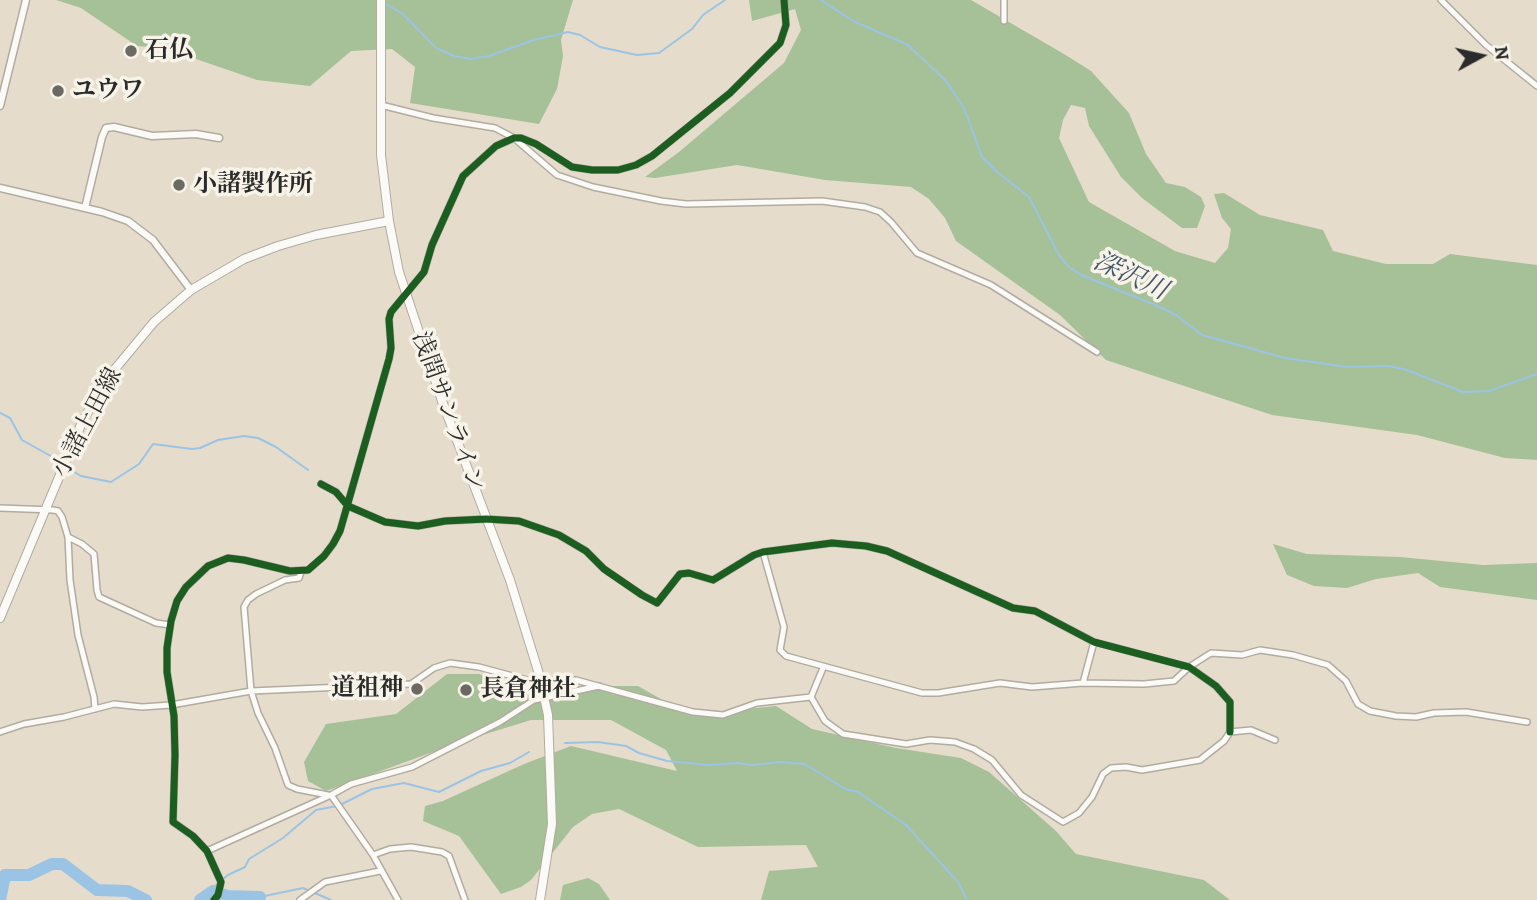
<!DOCTYPE html>
<meta charset="utf-8">
<style>
body{margin:0}
#map{position:relative;width:1537px;height:900px;overflow:hidden;background:#e6dccc;font-family:Alegreya,serif}
canvas{display:block}
.north{position:absolute;left:1446px;top:21px;width:70px;height:70px;-webkit-text-stroke:5px #f7f3e8;paint-order:stroke;rotate:82deg;font-size:19px;font-weight:700;line-height:28px;text-align:center;color:#2b2b2b}
.north::after{content:'';display:block;margin:auto;width:24px;height:32px;background:#2b2b2b;clip-path:polygon(50% 0,100% 100%,50% 72%,0 100%)}
</style>
<div id="map">
<canvas width="1537" height="900"></canvas>
<div class="north">N</div>
</div>
<script>
const ctx = document.querySelector('canvas').getContext('2d');
ctx.lineJoin = 'round';
function fill(path, color) {
  ctx.fillStyle = color;
  ctx.fill(path, 'evenodd');
}
function shape(rows) {
  const path = new Path2D();
  for (const r of rows) {
    path.moveTo(r[0], r[1]);
    for (let i = 2; i < r.length; i += 2) path.lineTo(r[i], r[i + 1]);
  }
  return path;
}
function stroke(path, color, width, dash) {
  ctx.strokeStyle = color;
  ctx.lineWidth = width;
  ctx.lineCap = dash ? 'butt' : 'round';
  ctx.setLineDash(dash || []);
  ctx.stroke(path);
}
function write(font, color, halo, rows, align = 'center') {
  ctx.font = font + ' Alegreya,"Noto Serif JP",serif';
  ctx.lineWidth = 7;
  ctx.setLineDash([]);
  ctx.textBaseline = 'middle';
  ctx.strokeStyle = halo;
  ctx.fillStyle = color;
  for (const [text, x, y, turn = 0] of rows) {
    ctx.save();
    ctx.translate(x, y);
    ctx.rotate((+turn || 0) * Math.PI / 180);
    ctx.textAlign = isNaN(turn) ? turn : align;
    if (halo) ctx.strokeText(text, 0, 0);
    ctx.fillText(text, 0, 0);
    ctx.restore();
  }
}
fill(shape([
 [56,0,573,0,561,40,563,56,557,89,539,124,410,103,415,67,392,49,351,51,310,86,257,80,164,48,137,46,81,8],
 [749,0,971,0,1064,54,1091,71,1129,113,1146,154,1166,183,1185,187,1201,197,1205,206,1197,228,1182,228,1142,198,1121,177,1089,126,1085,108,1071,105,1063,120,1059,138,1089,202,1175,251,1215,263,1228,248,1231,229,1222,218,1214,194,1224,193,1260,215,1323,230,1333,251,1386,264,1433,264,1450,254,1537,265,1537,460,1505,458,1417,435,1272,415,1106,360,1060,315,956,241,945,218,929,199,911,187,825,180,737,165,655,178,645,177,679,152,784,63,801,30,795,9,752,21],
 [1273,544,1307,554,1400,557,1483,565,1537,563,1537,600,1440,587,1418,573,1376,579,1347,588,1314,586,1287,575],
 [447,674,479,674,524,689,572,686,638,686,689,715,776,706,812,729,896,748,961,758,989,772,1056,831,1076,854,1204,880,1230,900,761,900,769,871,818,867,806,845,698,847,619,809,592,814,573,827,531,880,521,887,501,894,459,836,423,821,425,806,443,801,524,764,571,746,677,771,666,750,611,720,531,720,463,741,326,791,308,781,304,762,326,724,396,714],
 [588,878,599,884,610,900,560,900,563,885]
]), '#a6c197');
stroke(shape([
 [821,0,853,21,908,45,946,81,964,108,982,157,996,171,1029,197,1059,255,1068,266,1081,275,1153,304,1176,315,1202,335,1285,358,1347,367,1388,366,1404,369,1463,392,1489,391,1537,374],
 [386,4,403,14,436,48,454,56,471,59,489,56,534,40,568,32,580,35,600,47,637,55,659,53,692,29,703,15,725,0],
 [0,413,10,418,22,440,56,459],
 [69,469,81,476,111,482,139,464,153,444,192,449,200,448,218,440,244,436,258,438,276,447,308,470],
 [565,743,598,742,626,746,639,753,667,761,708,765,736,763,753,765,780,762,805,764,845,789,858,792,906,825,958,882,967,900],
 [342,804,372,789,404,783,439,792,481,771,510,763,529,752],
 [213,891,216,885,228,875,245,867,249,859,283,838,316,810,337,806],
 [260,897,303,888,331,900]
]), '#9bc4e4', 2);
stroke(shape([
 [0,900,5,875,29,875,52,864,63,864,97,890,128,891,146,900],
 [200,900,213,891,227,896,260,897]
]), '#9bc4e4', 12);
const minor = shape([
 [1004,0,1004,21],
 [1441,0,1486,45,1537,86],
 [381,105,433,118,495,128,514,138,557,175,593,187,661,201,686,204,822,201,865,207,880,212,891,222,917,253,991,285,1097,352],
 [321,484,336,492,348,506,385,522,418,526,445,521,486,519,519,521,559,535,586,551,604,569,642,595,657,603,680,574,689,573,713,580,754,555,763,552,832,543,866,546,887,551,1013,608,1035,611,1094,642,1189,667,1216,686,1230,702,1230,732],
 [0,508,53,510,58,511,62,517,68,537,70,580,78,635,94,697,95,709],
 [68,537,82,544,94,554,97,590,99,597,156,623,170,625],
 [763,552,784,627,780,650,786,656,922,693,938,693,1000,683,1032,687,1083,683,1144,684,1174,681,1189,667,1211,653,1242,655,1260,650,1293,655,1328,665,1346,681,1358,704,1370,711,1396,716,1416,717,1434,713,1466,712,1527,722],
 [301,572,299,578,285,580,256,594,248,600,244,607,251,691,258,713,275,748,288,785,297,789,328,795],
 [823,668,811,697,825,721,843,734,906,744,930,740,955,742,974,749,992,760,1021,795,1063,822,1079,813,1092,797,1103,774,1111,768,1126,767,1142,770,1200,760,1224,741,1230,732,1251,730,1275,740],
 [552,680,576,680,693,712,723,715,757,703,811,697],
 [1083,683,1094,642],
 [0,732,24,724,64,717,114,704,142,707,171,705,251,691,411,684,434,668,450,663,479,667,531,681],
 [331,795,373,855,398,900],
 [207,851,331,795,351,784,412,767,500,722,534,700,599,686],
 [373,855,390,849,411,847,442,852,449,856,465,900],
 [214,900,218,895,221,882,207,851,193,836,173,822,175,755,174,716,167,672,167,648,171,621,177,601,186,587,208,566,228,558,244,560,290,571,308,570,324,556,333,544,340,531,389,359,391,348,389,319,391,312,424,272,432,245,463,176,496,146,514,138,521,138,536,144,572,167,592,170,618,170,636,165,652,156,730,93,780,43,786,25,784,0],
 [300,900,325,882,380,871]
]);
const tertiary = shape([
 [0,106,26,0],
 [0,188,102,212,128,221,153,240,191,290],
 [85,208,102,137,106,128,114,127,152,136,196,134,219,138]
]);
const primary = shape([
 [381,0,381,155,389,221,399,272,442,401,510,580,539,674,548,715,552,824,540,900],
 [0,618,83,420,110,375,154,322,191,290,244,259,278,246,316,235,389,221]
]);
stroke(minor, '#b1aba1', 8);
stroke(tertiary, '#b1aba1', 9);
stroke(primary, '#b1aba1', 10);
stroke(minor, '#fbfaf7', 5);
stroke(tertiary, '#fbfaf7', 6);
stroke(primary, '#fbfaf7', 8);
const minorBridge = shape([
 [531,681,552,680]
]);
stroke(minorBridge, '#b1aba1', 8, []);
stroke(minorBridge, '#fbfaf7', 5);
stroke(shape([
 [321,484,336,492,348,506,385,522,418,526,445,521,486,519,519,521,559,535,586,551,604,569,642,595,657,603,680,574,689,573,713,580,754,555,763,552,832,543,866,546,887,551,1013,608,1035,611,1094,642,1189,667,1216,686,1230,702,1230,732],
 [214,900,218,895,221,882,207,851,193,836,173,822,175,755,174,716,167,672,167,648,171,621,177,601,186,587,208,566,228,558,244,560,290,571,308,570,324,556,333,544,340,531,389,359,391,348,389,319,391,312,424,272,432,245,463,176,496,146,514,138,521,138,536,144,572,167,592,170,618,170,636,165,652,156,730,93,780,43,786,25,784,0]
]), '#1b5e20', 7);
for (const [x, y, r, color] of [
 [131,51,7,"#6c6963"],
 [58,91,7,"#6c6963"],
 [179,185,7,"#6c6963"],
 [417,689,7,"#6c6963"],
 [466,690,7,"#6c6963"]
]) {
  const dot = new Path2D();
  dot.arc(x, y, r, 0, 2 * Math.PI);
  ctx.fillStyle = color;
  ctx.fill(dot);
  stroke(dot, '#f7f3e8', 2.5);
}
write('bold 24px', '#2b2b2b', '#f7f3e8', [
 ["石仏",145,51],
 ["ユウワ",72,91],
 ["小諸製作所",193,185],
 ["道祖神",403,689,"right"],
 ["長倉神社",480,690]
], 'left');
write('24px', '#2b2b2b', '#f7f3e8', [
 ["浅間サンライン",447,412,70],
 ["小諸上田線",88,423,-62]
]);
write('italic 26px', '#435666', '#f7f3e8', [
 ["深沢川",1130,277,25]
]);
</script>
